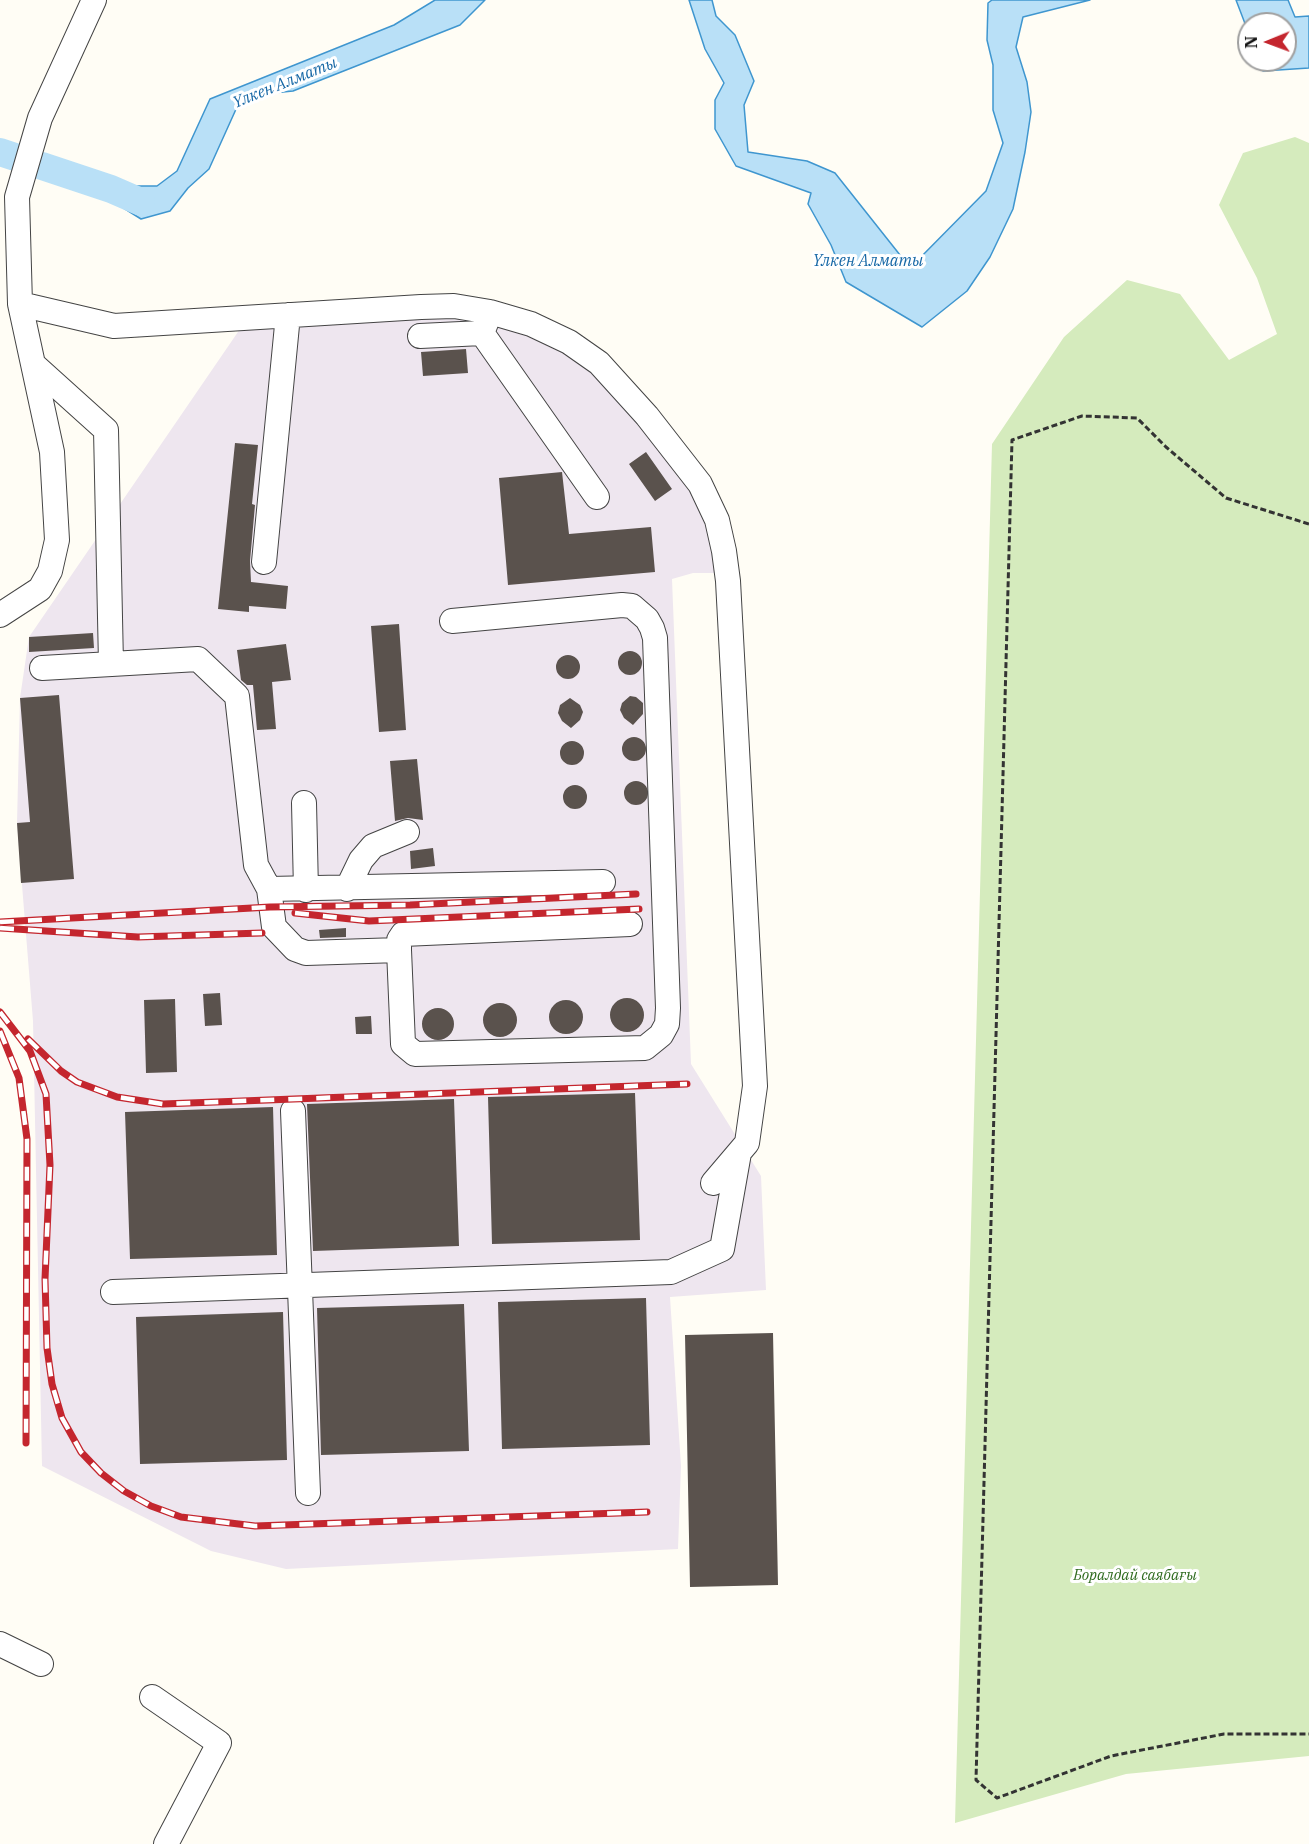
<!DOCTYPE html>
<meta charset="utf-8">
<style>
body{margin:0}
#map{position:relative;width:1309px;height:1844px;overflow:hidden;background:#fffdf5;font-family:"IBM Plex Serif",serif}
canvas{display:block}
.north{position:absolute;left:1237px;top:12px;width:60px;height:60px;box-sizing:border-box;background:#fff;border:2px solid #a0a0a0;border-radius:50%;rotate:269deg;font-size:16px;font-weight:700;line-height:24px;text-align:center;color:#111}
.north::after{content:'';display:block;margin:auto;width:21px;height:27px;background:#c4262e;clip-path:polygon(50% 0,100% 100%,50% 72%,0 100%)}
</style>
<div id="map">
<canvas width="1309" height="1844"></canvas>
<div class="north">N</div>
</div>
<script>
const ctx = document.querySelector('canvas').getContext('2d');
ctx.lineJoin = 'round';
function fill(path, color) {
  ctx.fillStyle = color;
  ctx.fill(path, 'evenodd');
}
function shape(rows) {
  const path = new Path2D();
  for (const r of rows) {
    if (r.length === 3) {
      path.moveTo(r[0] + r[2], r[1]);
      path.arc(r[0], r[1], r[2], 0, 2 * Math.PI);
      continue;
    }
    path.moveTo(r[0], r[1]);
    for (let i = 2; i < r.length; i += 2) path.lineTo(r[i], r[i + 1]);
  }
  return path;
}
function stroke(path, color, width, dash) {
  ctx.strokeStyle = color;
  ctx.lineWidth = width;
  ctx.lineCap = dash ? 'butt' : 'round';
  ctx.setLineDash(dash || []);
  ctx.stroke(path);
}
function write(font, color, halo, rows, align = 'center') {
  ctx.font = font + ' "IBM Plex Serif",serif';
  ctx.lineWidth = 6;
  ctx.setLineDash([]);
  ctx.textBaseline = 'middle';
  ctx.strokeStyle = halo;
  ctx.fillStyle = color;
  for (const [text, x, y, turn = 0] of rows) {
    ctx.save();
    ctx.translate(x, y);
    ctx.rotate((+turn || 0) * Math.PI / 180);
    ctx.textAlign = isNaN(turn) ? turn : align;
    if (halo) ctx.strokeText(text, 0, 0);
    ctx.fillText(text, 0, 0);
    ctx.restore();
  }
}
fill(shape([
 [421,318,480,320,548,339,595,367,697,497,713,540,717,573,693,573,672,579,691,1064,761,1176,766,1290,670,1297,681,1466,678,1549,286,1569,211,1551,42,1466,33,1021,17,823,20,698,29,637,240,329]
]), '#eee6ef');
fill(shape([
 [1295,137,1309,143,1309,1756,1126,1774,955,1823,992,444,1064,337,1127,280,1180,294,1229,360,1277,334,1257,278,1219,205,1243,153]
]), '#d5ebbd');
const water = shape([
 [435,0,485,0,460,25,293,91,253,95,237,107,209,169,188,188,170,211,141,219,106,197,105,177,130,186,157,186,177,171,210,99,394,25,435,0],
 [689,0,712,0,716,16,735,35,754,81,744,105,748,152,807,161,835,173,900,255,914,264,986,191,1003,143,993,110,993,65,987,40,988,3,992,0,1090,0,1023,17,1016,47,1027,82,1031,112,1025,152,1013,209,990,257,967,291,922,327,846,282,831,245,808,204,811,193,736,166,715,129,715,100,724,83,705,49,689,0],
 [1236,0,1288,0,1295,17,1309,16,1309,68,1263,71,1259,60,1285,60,1285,24,1249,24,1249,34,1236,0]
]);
fill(water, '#b9e0f7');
stroke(water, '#3f96cf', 1.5);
stroke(shape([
 [0,152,15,157],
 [42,166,111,189,141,202]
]), '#b9e0f7', 28);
fill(shape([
 [466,349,468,373,423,376,421,352],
 [235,443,258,445,252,504,255,505,250,561,251,582,288,586,286,609,249,606,249,612,218,609],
 [646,452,672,489,655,501,629,464],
 [562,472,569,534,651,527,655,572,508,585,499,478],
 [399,624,406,730,379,732,371,626],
 [93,633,94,648,29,652,29,637],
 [286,644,291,680,272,682,276,729,257,730,253,685,247,685,241,680,237,650],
 [630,663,12],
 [568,667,12],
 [59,695,74,879,21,883,17,823,30,822,20,698],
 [630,696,636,697,643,703,643,714,633,725,624,718,620,710,622,703],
 [570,698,580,705,583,712,580,720,571,728,562,721,558,713,560,705],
 [634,749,12],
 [572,753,12],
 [417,759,423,820,408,818,395,821,390,761],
 [636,793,12],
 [575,797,12],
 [433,848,435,866,411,869,410,851],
 [346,928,346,937,320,938,319,930],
 [220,993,222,1025,205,1026,203,994],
 [627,1015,17],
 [175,999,177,1072,146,1073,144,1000],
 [566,1017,17],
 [500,1020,17],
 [438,1024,16],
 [371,1016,372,1034,356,1034,355,1017],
 [635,1093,640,1240,492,1244,488,1097],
 [454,1099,459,1246,313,1251,307,1104],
 [273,1107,277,1255,130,1259,125,1112],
 [646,1298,650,1445,502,1449,498,1302],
 [464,1304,469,1451,321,1455,317,1308],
 [283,1312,287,1460,140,1464,136,1317],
 [773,1333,778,1585,690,1587,685,1335]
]), '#5a524d');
const minor = shape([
 [20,304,114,326,421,307,454,306,490,312,531,324,569,342,599,363,647,416,700,484,717,520,724,551,728,581,755,1086,747,1143,713,1183],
 [482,333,597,497],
 [420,336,482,333,488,318],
 [35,366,106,430,111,664],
 [264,562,288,315],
 [0,615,40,589,50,571,57,540,52,452,20,304,17,197,40,118,94,0],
 [42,668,198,659,237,696,256,865,269,889,603,882],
 [304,803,306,890],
 [269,889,274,927,295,949,306,953,399,950,403,1044,415,1054,645,1048,661,1035,667,1024,668,1008,655,638,652,628,647,619,632,606,622,605,452,621],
 [347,889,361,860,373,846,407,832],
 [399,950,399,940,403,934,630,924],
 [293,1111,308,1493],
 [113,1292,671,1272,722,1249,739,1153],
 [0,1644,41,1664],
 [152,1697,219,1743,166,1844]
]);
stroke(minor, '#444', 26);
stroke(shape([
 [1309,524,1226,498,1166,447,1137,418,1082,416,1012,440,976,1780,997,1798,1111,1756,1224,1734,1309,1734]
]), '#333', 3, [6, 3]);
stroke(minor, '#fff', 24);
const rail = shape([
 [295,913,369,921,639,909],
 [0,922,270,907,410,905,636,894],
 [0,928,138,937,262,933],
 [0,1012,30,1051,46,1094,50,1165,45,1279,47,1348,52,1384,62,1418,81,1452,101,1473,124,1491,151,1506,181,1517,255,1526,647,1512],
 [0,1031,19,1078,27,1139,26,1443],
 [28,1039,61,1071,77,1082,117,1097,163,1104,687,1084]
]);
stroke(rail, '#c4262e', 7);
stroke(rail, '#fff', 4.5, [14]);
write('italic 15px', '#2f6b1f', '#fff', [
 ["Боралдай саябағы",1135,1576]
]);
write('italic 16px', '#1768a6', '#fff', [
 ["Үлкен Алматы",285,83,-22],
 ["Үлкен Алматы",868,261]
]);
</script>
